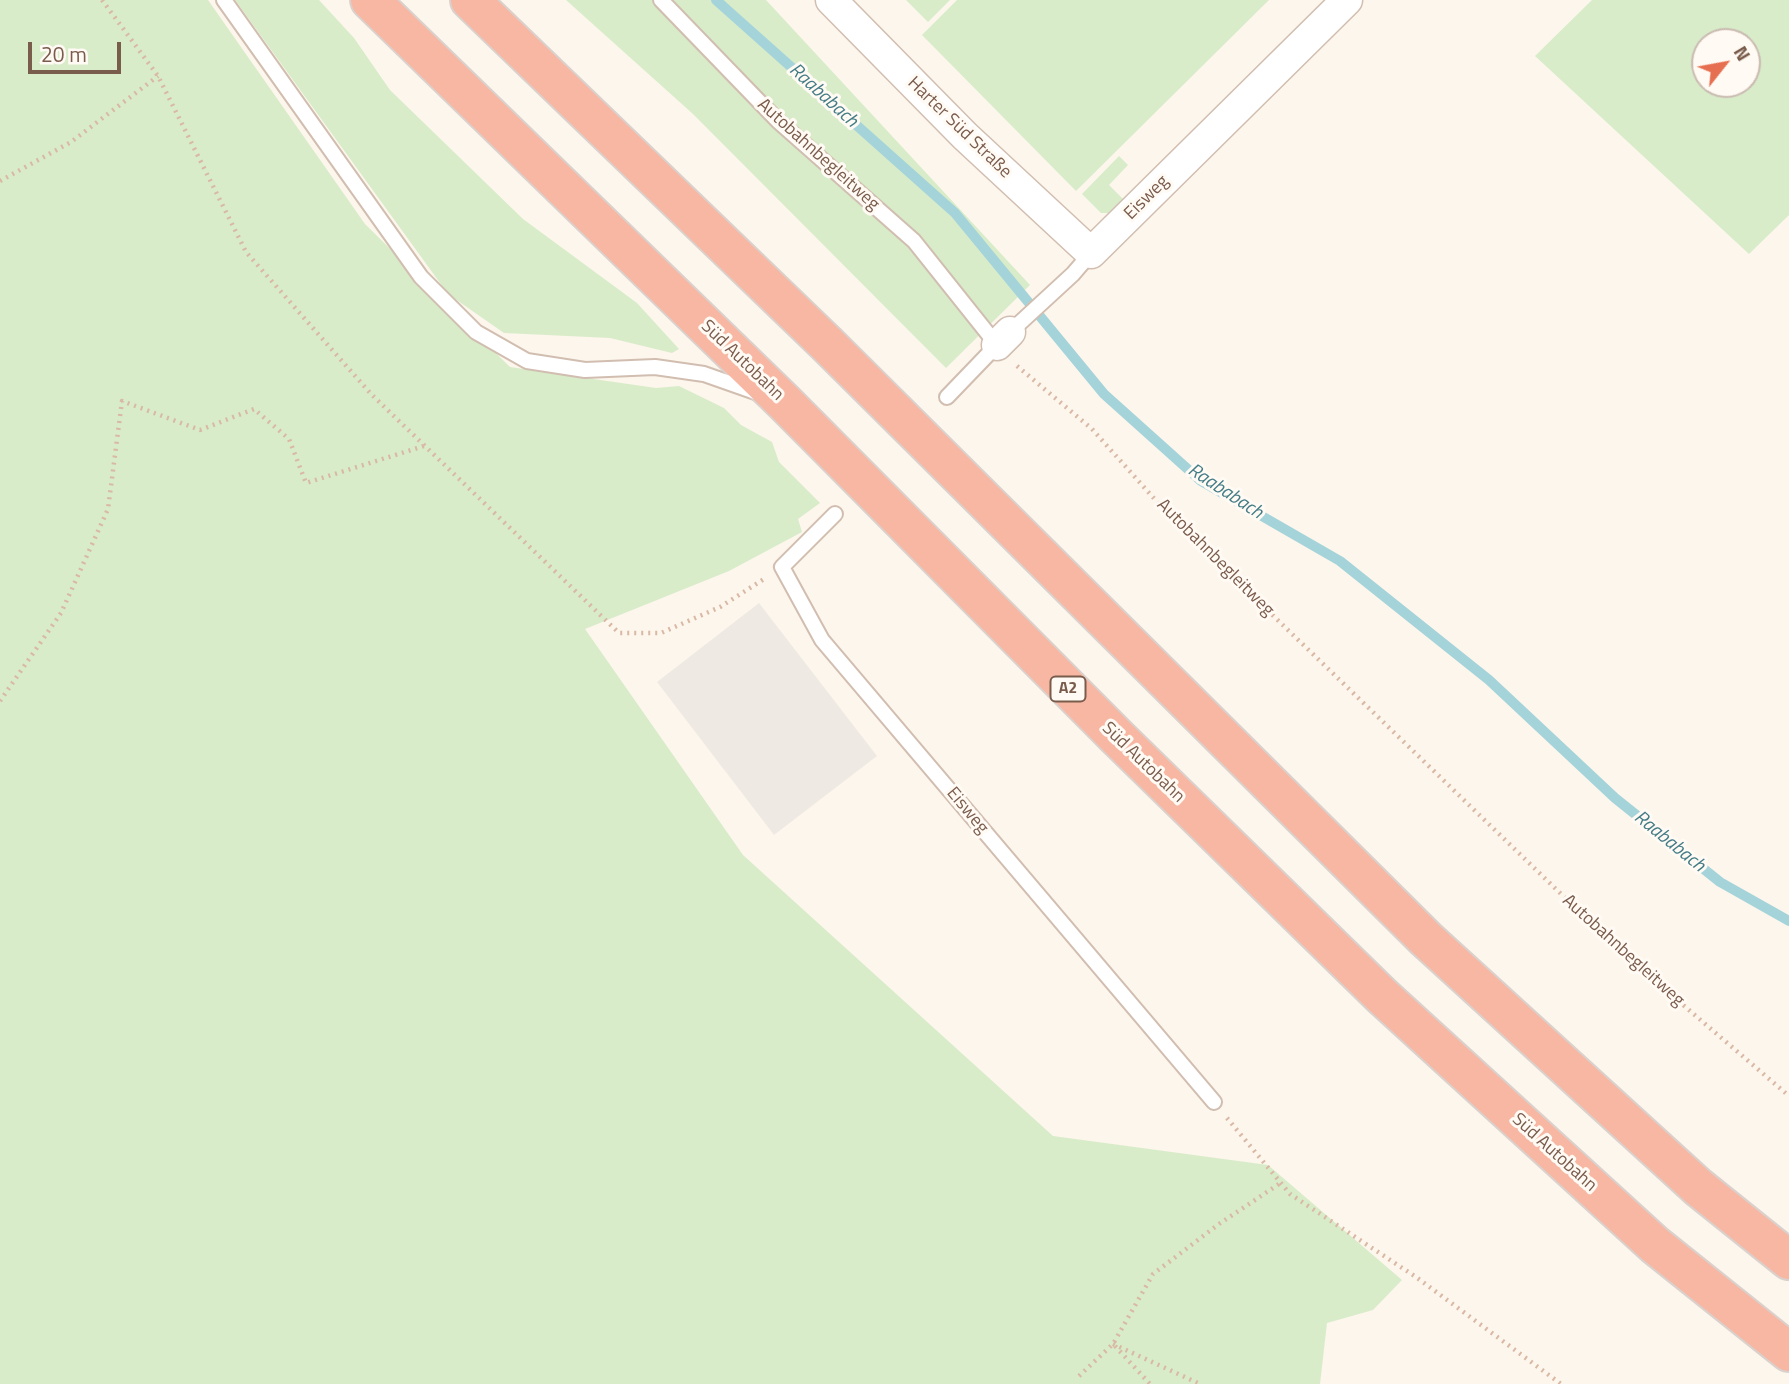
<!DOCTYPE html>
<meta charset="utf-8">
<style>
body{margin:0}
#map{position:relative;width:1789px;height:1384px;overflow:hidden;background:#fdf6ec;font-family:"Titillium Web",sans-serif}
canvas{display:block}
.north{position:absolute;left:1691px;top:28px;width:70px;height:70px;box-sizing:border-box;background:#fffaf3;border:2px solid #cabbb1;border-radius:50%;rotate:59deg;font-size:19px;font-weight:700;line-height:28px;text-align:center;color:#7a5c4d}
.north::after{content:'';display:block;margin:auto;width:24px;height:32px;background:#e76f51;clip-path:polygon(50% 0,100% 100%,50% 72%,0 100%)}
.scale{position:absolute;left:28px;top:42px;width:93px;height:32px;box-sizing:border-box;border:4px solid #7a5c4d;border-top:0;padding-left:9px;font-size:21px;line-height:24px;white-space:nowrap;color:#7a5c4d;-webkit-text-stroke:5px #fffaf3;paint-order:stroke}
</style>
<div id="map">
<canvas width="1789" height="1384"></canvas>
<div class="north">N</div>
<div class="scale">20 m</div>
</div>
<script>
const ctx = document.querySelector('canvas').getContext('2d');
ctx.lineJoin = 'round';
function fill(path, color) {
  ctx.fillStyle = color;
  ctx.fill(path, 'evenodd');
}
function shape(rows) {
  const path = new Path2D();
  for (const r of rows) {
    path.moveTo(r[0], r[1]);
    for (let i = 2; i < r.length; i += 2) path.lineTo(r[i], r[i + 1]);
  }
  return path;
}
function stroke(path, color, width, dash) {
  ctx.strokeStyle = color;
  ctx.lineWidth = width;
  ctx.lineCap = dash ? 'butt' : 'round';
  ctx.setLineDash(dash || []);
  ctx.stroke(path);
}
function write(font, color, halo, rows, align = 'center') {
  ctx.font = font + ' "Titillium Web",sans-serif';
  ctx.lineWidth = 6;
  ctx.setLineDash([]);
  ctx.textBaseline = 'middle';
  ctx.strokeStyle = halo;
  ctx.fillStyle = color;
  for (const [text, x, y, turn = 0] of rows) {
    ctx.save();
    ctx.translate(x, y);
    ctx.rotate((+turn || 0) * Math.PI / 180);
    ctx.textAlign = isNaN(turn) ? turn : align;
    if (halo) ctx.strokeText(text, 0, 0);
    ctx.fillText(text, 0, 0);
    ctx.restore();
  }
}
fill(shape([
 [759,603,877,756,774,835,657,682]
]), '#efe9e4');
fill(shape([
 [0,0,208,0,365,224,510,367,656,388,679,386,724,408,741,425,772,442,779,462,820,503,798,519,802,532,729,571,585,629,743,855,1053,1136,1268,1165,1402,1280,1373,1310,1327,1323,1320,1384,0,1384],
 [235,0,319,0,354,38,390,90,523,219,637,303,679,349,672,353,610,338,504,333,448,294],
 [566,0,766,0,1030,285,946,368,693,114],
 [906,0,950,0,928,22],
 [957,0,1269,0,1076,191,922,35],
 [1592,0,1789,0,1789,215,1749,254,1535,56],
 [1705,42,1747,42,1747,84,1705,84],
 [1119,156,1128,165,1109,185,1126,202,1116,213,1101,213,1082,194]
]), '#d8ecc9');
stroke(shape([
 [716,0,955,213,1104,394,1201,481,1340,561,1489,680,1615,798,1720,882,1789,921]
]), '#a5d3da', 10);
const lane = shape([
 [224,0,421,277,476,332,527,361,585,370,655,367,704,374,758,393],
 [661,0,778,121,914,241,997,345,947,397],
 [1010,332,1073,274,1091,253],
 [835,514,782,567,822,640,1214,1102]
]);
const street = shape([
 [831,0,965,136,1091,253,1347,0],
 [997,345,1010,332]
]);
const highway = shape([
 [370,0,785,403,1117,737,1382,996,1655,1245,1789,1352],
 [470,0,827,344,1426,939,1698,1187,1789,1260]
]);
stroke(lane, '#d1beb0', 18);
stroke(street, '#d1beb0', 33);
stroke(highway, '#dad1cd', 42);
stroke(shape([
 [102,0,158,76,246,252,372,395,619,633,661,633,720,607,764,579],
 [0,181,71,142,158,76],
 [1017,366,1092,429,1168,514,1618,949,1789,1096],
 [0,701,61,613,108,509,122,401,200,430,254,409,289,439,306,483,424,446],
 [1227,1118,1290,1194,1416,1277,1561,1384],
 [1113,1344,1200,1384],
 [1115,1346,1150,1384],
 [1079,1376,1113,1344,1153,1274,1219,1224,1279,1184]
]), '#d9b8a5', 4.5, [2, 5]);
stroke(lane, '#fff', 14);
stroke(street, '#fff', 30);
stroke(highway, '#f7b7a3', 38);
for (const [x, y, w] of [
 [1068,689,35]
]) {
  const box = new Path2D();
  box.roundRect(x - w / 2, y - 12.5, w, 25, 5);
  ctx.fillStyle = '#fffaf3';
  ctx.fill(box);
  stroke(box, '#7a5c4d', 2);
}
write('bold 16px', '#7a5c4d', null, [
 ["A2",1068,689]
]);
write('18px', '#7a5c4d', '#fffaf3', [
 ["Harter Süd Straße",959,128,44],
 ["Autobahnbegleitweg",818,155,42],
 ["Eisweg",1147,198,-45],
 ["Süd Autobahn",742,361,44],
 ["Autobahnbegleitweg",1215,558,45],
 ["Süd Autobahn",1143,763,44],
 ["Eisweg",967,811,50],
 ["Autobahnbegleitweg",1623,951,42],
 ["Süd Autobahn",1554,1153,42]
]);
write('italic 19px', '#437c86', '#fffaf3', [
 ["Raababach",823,96,42],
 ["Raababach",1225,492,33],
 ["Raababach",1669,842,39]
]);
</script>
